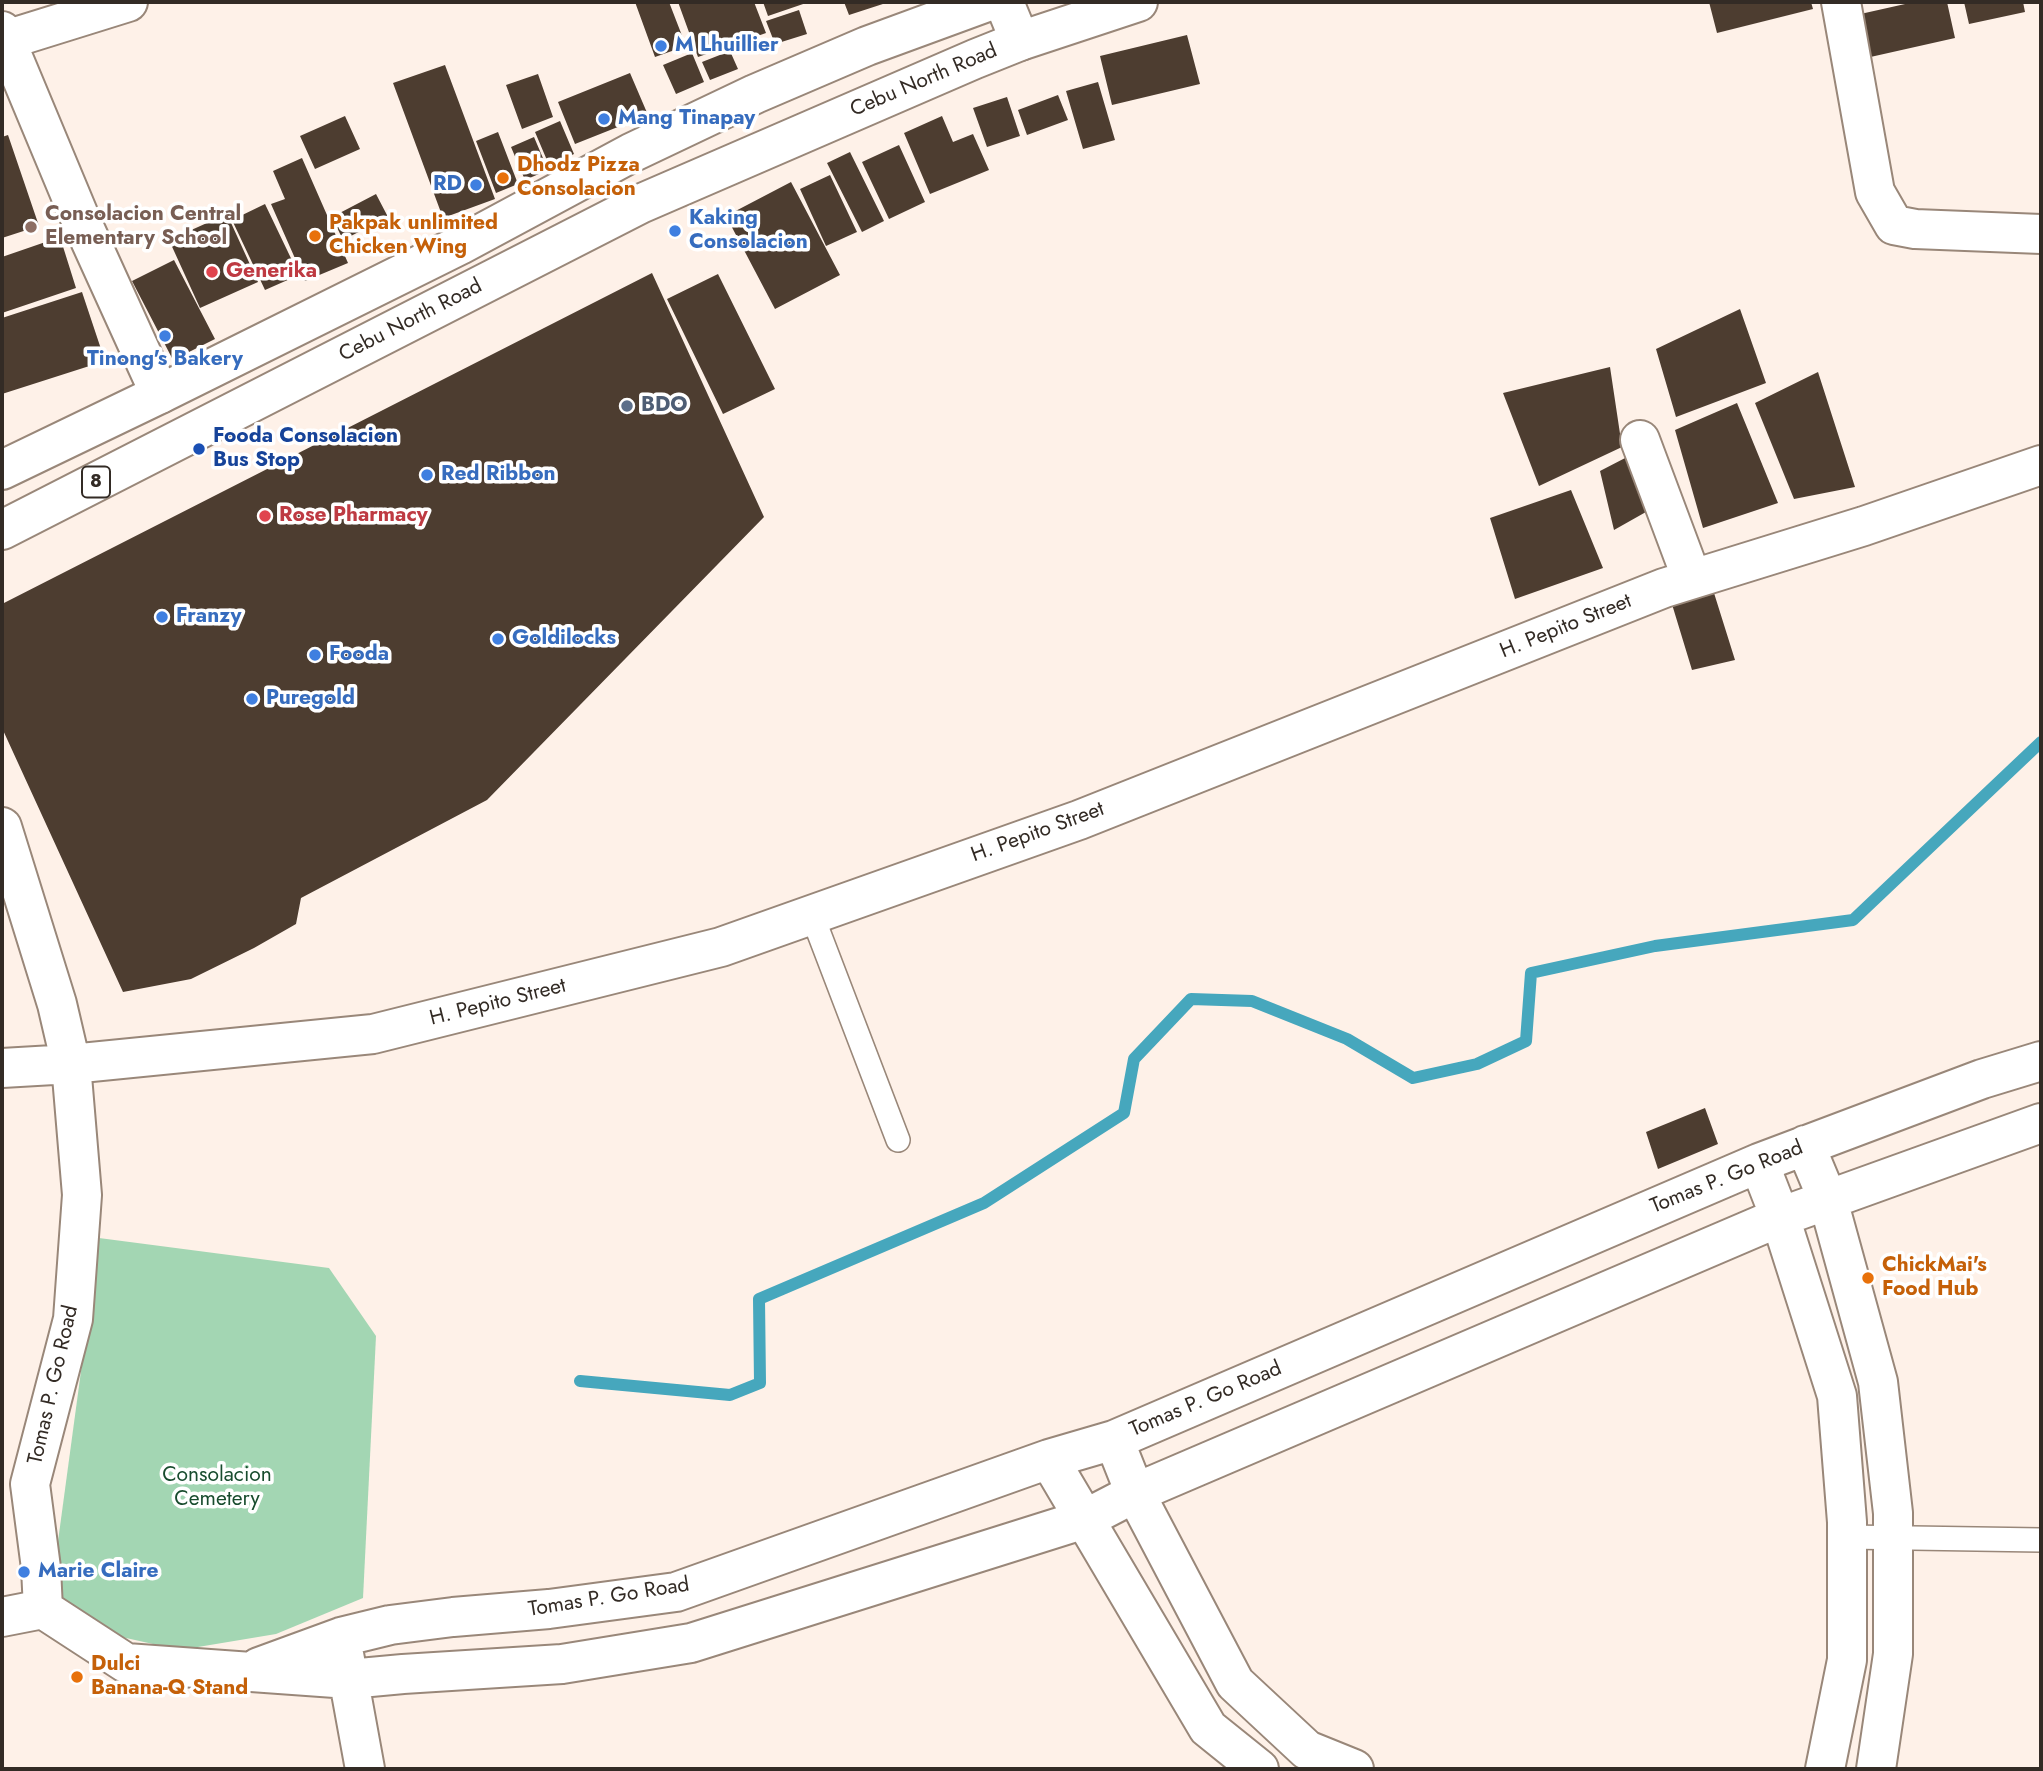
<!DOCTYPE html>
<style>
body{margin:0}
#map{position:relative;width:2043px;height:1771px;overflow:hidden;background:#fef1e8;font-family:Jost,sans-serif}
canvas{display:block}
.frame{position:absolute;inset:0;border:4px solid #332b25;pointer-events:none}
</style>
<div id="map">
<canvas width="2043" height="1771"></canvas>
<div class="frame"></div>
</div>
<script>
const ctx = document.querySelector('canvas').getContext('2d');
ctx.lineJoin = 'round';
function fill(path, color) {
  ctx.fillStyle = color;
  ctx.fill(path, 'evenodd');
}
function shape(rows) {
  const path = new Path2D();
  for (const r of rows) {
    path.moveTo(r[0], r[1]);
    for (let i = 2; i < r.length; i += 2) path.lineTo(r[i], r[i + 1]);
  }
  return path;
}
function stroke(path, color, width, dash) {
  ctx.strokeStyle = color;
  ctx.lineWidth = width;
  ctx.lineCap = dash ? 'butt' : 'round';
  ctx.setLineDash(dash || []);
  ctx.stroke(path);
}
function write(font, color, halo, rows, align = 'center') {
  ctx.font = font + ' Jost,sans-serif';
  ctx.lineWidth = 7;
  ctx.setLineDash([]);
  ctx.textBaseline = 'middle';
  ctx.strokeStyle = halo;
  ctx.fillStyle = color;
  for (const [text, x, y, turn = 0] of rows) {
    ctx.save();
    ctx.translate(x, y);
    ctx.rotate((+turn || 0) * Math.PI / 180);
    ctx.textAlign = isNaN(turn) ? turn : align;
    if (halo) ctx.strokeText(text, 0, 0);
    ctx.fillText(text, 0, 0);
    ctx.restore();
  }
}
fill(shape([
 [99,1238,329,1268,376,1336,363,1598,276,1634,180,1650,117,1636,62,1603,56,1556]
]), '#a3d6b3');
stroke(shape([
 [580,1381,730,1395,760,1383,759,1299,984,1203,1124,1113,1134,1059,1191,999,1252,1001,1347,1039,1413,1078,1477,1064,1526,1041,1531,973,1655,946,1853,920,2041,742]
]), '#46a7bd', 12);
fill(shape([
 [635,2,669,2,686,46,655,57],
 [678,2,754,2,766,33,698,57],
 [763,2,809,2,768,16],
 [844,2,889,2,849,15],
 [1709,2,1811,2,1813,9,1717,33],
 [1914,2,1947,2,1955,38,1866,58,1856,15],
 [1964,2,2023,2,2025,12,1969,24],
 [799,10,807,34,775,44,766,21],
 [1187,35,1200,84,1112,105,1100,56],
 [730,51,738,69,710,80,702,62],
 [692,53,704,82,676,94,663,65],
 [445,65,495,199,443,218,393,83],
 [630,73,648,115,575,144,558,102],
 [538,74,553,117,522,129,506,85],
 [1098,82,1115,140,1083,149,1066,91],
 [1058,95,1068,120,1027,135,1018,110],
 [1007,97,1020,136,987,147,973,108],
 [345,116,360,149,315,169,300,136],
 [942,116,953,142,973,134,989,170,930,194,904,133],
 [560,121,574,154,549,165,535,132],
 [498,132,518,184,496,193,476,141],
 [8,135,39,226,2,238,2,137],
 [534,137,548,170,525,180,511,147],
 [899,145,925,202,889,219,862,162],
 [850,152,884,221,862,232,827,163],
 [302,158,348,263,305,281,271,204,285,199,273,171],
 [830,175,857,232,826,246,800,189],
 [791,182,840,275,775,309,726,216],
 [376,194,388,217,343,240,332,217],
 [265,204,299,275,265,290,232,220],
 [227,214,258,282,200,308,169,240],
 [60,237,76,288,2,313,2,257],
 [174,260,215,339,173,360,132,281],
 [652,273,764,517,487,800,301,898,296,924,254,948,191,979,123,992,2,728,2,604],
 [718,274,775,389,723,414,667,299],
 [82,292,105,361,2,394,2,318],
 [1740,309,1766,383,1676,417,1656,349],
 [1610,367,1622,447,1539,486,1503,393],
 [1818,372,1855,487,1794,499,1755,403],
 [1737,403,1778,503,1703,528,1675,430],
 [1629,456,1653,508,1614,530,1600,471],
 [1571,490,1603,568,1515,599,1490,518],
 [1714,593,1735,660,1692,670,1671,601],
 [1705,1108,1718,1144,1658,1169,1646,1132]
]), '#4d3d30');
const lane = shape([
 [812,915,898,1140],
 [1847,1537,2041,1540]
]);
const street = shape([
 [1841,2,1875,192,1894,225,1915,229,2041,234],
 [1640,440,1692,579],
 [2,827,57,1004,71,1064,82,1195,73,1319,30,1484,41,1568,43,1609,126,1663,349,1679,403,1674,562,1664,691,1643,1085,1519,1135,1493,1780,1217,2041,1123],
 [2,1068,71,1064,373,1034,721,947,1079,820,1664,588,1864,526,2041,465],
 [1805,1145,1828,1200,1878,1382,1893,1513,1893,1654,1876,1769],
 [1759,1163,1780,1217,1837,1396,1847,1522,1847,1660,1825,1769],
 [1114,1440,1135,1493,1235,1683,1307,1750,1354,1769],
 [1049,1459,1208,1728,1259,1769],
 [2,1617,43,1609],
 [344,1654,365,1769],
 [259,1667,341,1637,390,1625,453,1617,549,1609,676,1592,1049,1459,1114,1440,1759,1163,1982,1079,2041,1061]
]);
const secondary = shape([
 [1004,2,1020,41],
 [2,31,80,218,160,394],
 [6,40,128,2]
]);
const primary = shape([
 [2,470,160,394,460,245,631,153,755,94,867,46,987,2],
 [2,530,640,204,975,59,1020,41,1138,2]
]);
stroke(lane, '#998779', 26);
stroke(street, '#998779', 42);
stroke(secondary, '#998779', 42);
stroke(primary, '#998779', 42);
stroke(lane, '#fff', 23);
stroke(street, '#fff', 38);
stroke(secondary, '#fff', 38);
stroke(primary, '#fff', 38);
for (const [x, y, r, color] of [
 [661,46,7,"#3f7fe0"],
 [604,119,7,"#3f7fe0"],
 [503,178,7,"#e8710a"],
 [476,185,7,"#3f7fe0"],
 [31,227,7,"#8d6e63"],
 [675,231,7,"#3f7fe0"],
 [315,236,7,"#e8710a"],
 [212,272,7,"#e0444e"],
 [165,336,7,"#3f7fe0"],
 [627,406,7,"#5c6f8a"],
 [199,449,7,"#1a4fb4"],
 [427,475,7,"#3f7fe0"],
 [265,516,7,"#e0444e"],
 [162,617,7,"#3f7fe0"],
 [498,639,7,"#3f7fe0"],
 [315,655,7,"#3f7fe0"],
 [252,699,7,"#3f7fe0"],
 [1868,1278,7,"#e8710a"],
 [24,1572,7,"#3f7fe0"],
 [77,1677,7,"#e8710a"]
]) {
  const dot = new Path2D();
  dot.arc(x, y, r, 0, 2 * Math.PI);
  ctx.fillStyle = color;
  ctx.fill(dot);
  stroke(dot, '#fff', 2.5);
}
for (const [x, y, w] of [
 [96,482,28]
]) {
  const box = new Path2D();
  box.roundRect(x - w / 2, y - 15.5, w, 31, 5);
  ctx.fillStyle = '#fff';
  ctx.fill(box);
  stroke(box, '#332b25', 2);
}
write('bold 19px', '#332b25', null, [
 ["8",96,482]
]);
write('bold 21px', '#366cbe', '#fff', [
 ["M Lhuillier",675,46],
 ["Mang Tinapay",618,119],
 ["RD",462,185,"right"],
 ["Kaking",689,219],
 ["Consolacion",689,243],
 ["Tinong's Bakery",165,360,"center"],
 ["Red Ribbon",441,475],
 ["Franzy",176,617],
 ["Goldilocks",512,639],
 ["Fooda",329,655],
 ["Puregold",266,699],
 ["Marie Claire",38,1572]
], 'left');
write('21px', '#332b25', '#fff', [
 ["Cebu North Road",924,81,-23],
 ["Cebu North Road",411,321,-27],
 ["H. Pepito Street",1566,627,-22],
 ["H. Pepito Street",1038,833,-20],
 ["H. Pepito Street",498,1003,-14],
 ["Tomas P. Go Road",1727,1178,-22],
 ["Tomas P. Go Road",54,1385,-77],
 ["Tomas P. Go Road",1206,1400,-23],
 ["Tomas P. Go Road",609,1598,-9]
]);
write('bold 21px', '#c56008', '#fff', [
 ["Dhodz Pizza",517,166],
 ["Consolacion",517,190],
 ["Pakpak unlimited",329,224],
 ["Chicken Wing",329,248],
 ["ChickMai's",1882,1266],
 ["Food Hub",1882,1290],
 ["Dulci",91,1665],
 ["Banana-Q Stand",91,1689]
], 'left');
write('bold 21px', '#785e54', '#fff', [
 ["Consolacion Central",45,215],
 ["Elementary School",45,239]
], 'left');
write('bold 21px', '#be3a42', '#fff', [
 ["Generika",226,272],
 ["Rose Pharmacy",279,516]
], 'left');
write('bold 21px', '#4e5e75', '#fff', [
 ["BDO",641,406]
], 'left');
write('bold 21px', '#164399', '#fff', [
 ["Fooda Consolacion",213,437],
 ["Bus Stop",213,461]
], 'left');
write('21px', '#184c2e', '#fff', [
 ["Consolacion",217,1476],
 ["Cemetery",217,1500]
]);
</script>
